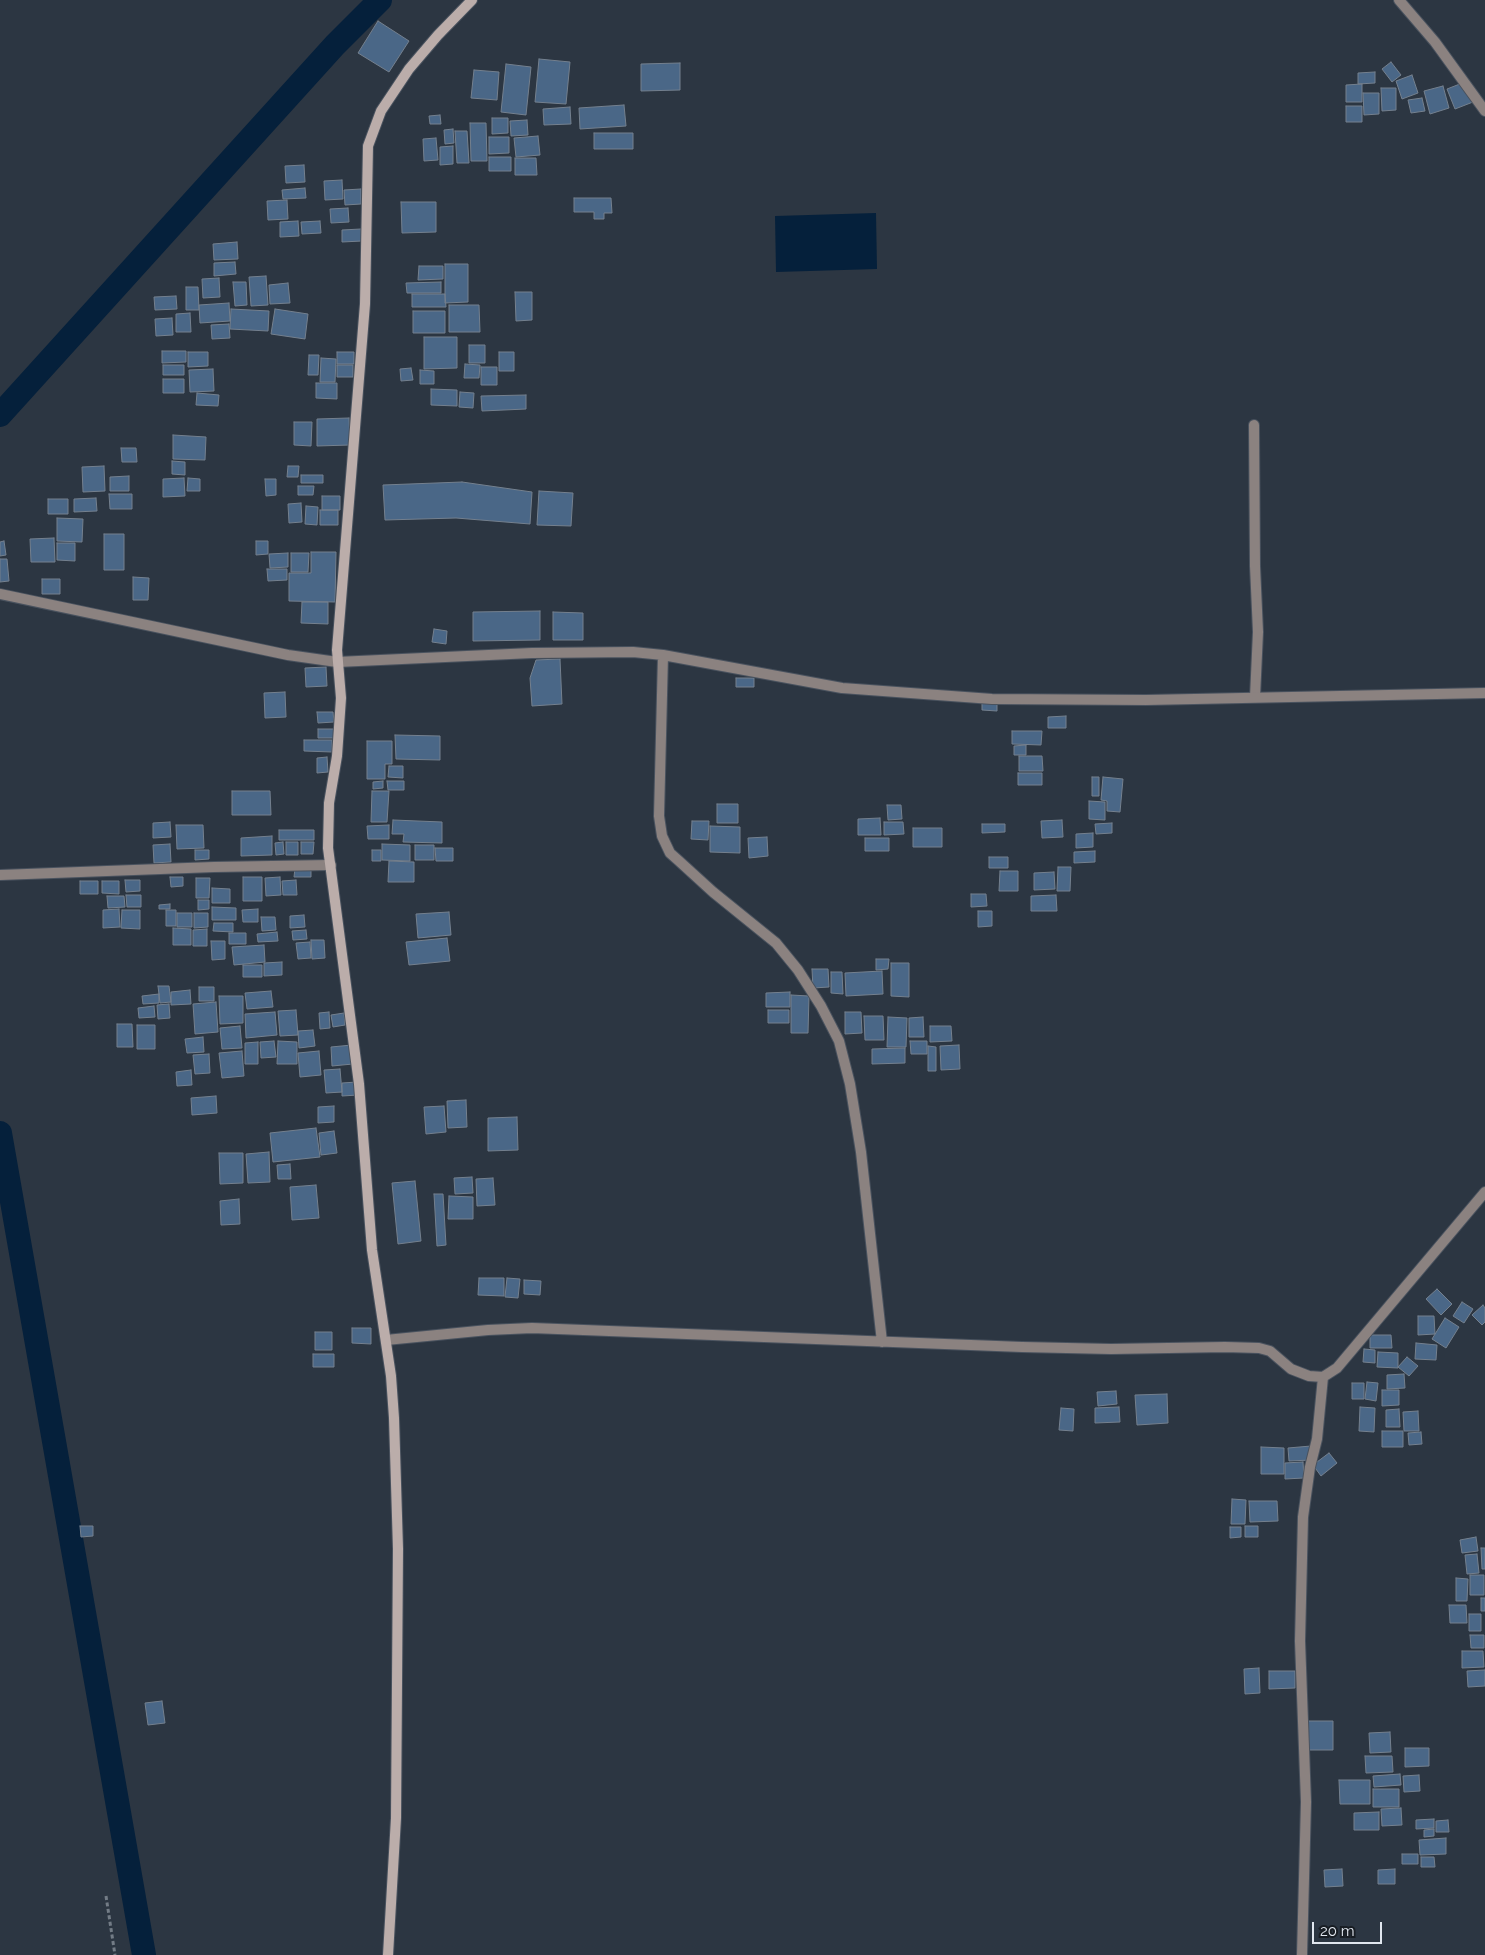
<!DOCTYPE html>
<style>
body{margin:0}
#map{position:relative;width:1485px;height:1955px;overflow:hidden;background:#2c3642;font-family:Raleway,sans-serif}
canvas{display:block}
.scale{position:absolute;left:1312px;top:1922px;width:70px;height:22px;box-sizing:border-box;border:2px solid #e1e7ef;border-top:0;padding-left:6px;font-size:15px;line-height:18px;white-space:nowrap;color:#e1e7ef;-webkit-text-stroke:4px #181d23;paint-order:stroke}
</style>
<div id="map">
<canvas width="1485" height="1955"></canvas>
<div class="scale">20 m</div>
</div>
<script>
const ctx = document.querySelector('canvas').getContext('2d');
ctx.lineJoin = 'round';
function fill(path, color) {
  ctx.fillStyle = color;
  ctx.fill(path, 'evenodd');
}
function shape(rows) {
  const path = new Path2D();
  for (const r of rows) {
    path.moveTo(r[0], r[1]);
    for (let i = 2; i < r.length; i += 2) path.lineTo(r[i], r[i + 1]);
  }
  return path;
}
function stroke(path, color, width, dash) {
  ctx.strokeStyle = color;
  ctx.lineWidth = width;
  ctx.lineCap = dash ? 'butt' : 'round';
  ctx.setLineDash(dash || []);
  ctx.stroke(path);
}
fill(shape([
 [876,213,877,269,776,272,775,216]
]), '#05203b');
stroke(shape([
 [0,415,335,45,380,0],
 [0,1133,144,1955]
]), '#05203b', 24);
const building = shape([
 [378,21,409,41,389,72,358,53,378,21],
 [539,59,570,62,566,104,535,102,539,59],
 [1391,62,1401,75,1392,82,1382,69,1391,62],
 [680,63,680,90,641,91,641,64,680,63],
 [506,64,531,67,526,115,501,112,506,64],
 [474,70,499,72,497,100,471,98,474,70],
 [1375,72,1375,83,1358,84,1358,73,1375,72],
 [1412,75,1418,93,1402,99,1396,81,1412,75],
 [1465,82,1473,102,1455,109,1447,89,1465,82],
 [1362,84,1362,102,1346,102,1346,85,1362,84],
 [1443,86,1449,108,1430,114,1424,91,1443,86],
 [1381,88,1396,88,1396,110,1382,111,1381,88],
 [1363,93,1379,93,1379,114,1364,115,1363,93],
 [1422,98,1425,111,1411,113,1408,100,1422,98],
 [624,105,626,126,580,129,579,108,624,105],
 [1346,106,1362,106,1362,122,1346,122,1346,106],
 [570,107,571,124,544,125,543,109,570,107],
 [440,115,441,124,430,124,429,116,440,115],
 [492,118,508,118,508,133,492,134,492,118],
 [527,120,528,135,511,136,510,121,527,120],
 [470,123,486,123,487,161,471,161,470,123],
 [453,129,454,143,445,144,444,130,453,129],
 [455,131,467,131,469,163,457,163,455,131],
 [594,133,633,133,633,149,594,149,594,133],
 [538,136,540,155,516,157,514,138,538,136],
 [489,137,509,137,509,153,489,154,489,137],
 [436,138,438,160,424,161,423,139,436,138],
 [453,146,453,164,440,165,440,147,453,146],
 [489,157,511,157,511,171,489,171,489,157],
 [515,158,536,158,537,175,515,175,515,158],
 [304,165,305,182,286,183,285,166,304,165],
 [342,180,343,199,325,200,324,181,342,180],
 [305,188,306,198,283,199,282,190,305,188],
 [361,189,361,204,345,205,344,190,361,189],
 [574,198,611,198,612,213,604,213,604,219,594,219,594,212,574,212,574,198],
 [287,200,288,219,268,220,267,201,287,200],
 [401,202,436,202,436,232,402,233,401,202],
 [348,208,349,222,331,223,330,209,348,208],
 [298,221,299,236,280,237,280,222,298,221],
 [320,221,321,233,302,234,301,222,320,221],
 [361,229,362,241,342,242,342,230,361,229],
 [237,242,238,259,214,260,213,244,237,242],
 [235,262,236,274,214,276,214,263,235,262],
 [445,264,468,264,468,302,445,303,445,264],
 [419,266,443,266,443,279,418,280,419,266],
 [266,276,268,305,251,306,249,277,266,276],
 [219,278,220,297,203,298,202,279,219,278],
 [233,282,246,282,247,305,235,306,233,282],
 [441,282,441,293,407,293,406,283,441,282],
 [288,283,290,303,270,304,269,285,288,283],
 [186,287,198,287,199,310,186,310,186,287],
 [515,292,532,292,532,320,516,321,515,292],
 [412,294,445,294,446,307,412,307,412,294],
 [176,296,177,309,155,310,154,297,176,296],
 [229,303,230,321,200,323,199,305,229,303],
 [449,305,479,305,480,332,449,332,449,305],
 [231,309,269,311,268,331,230,329,231,309],
 [275,309,308,314,305,339,271,334,275,309],
 [413,311,445,311,445,333,413,333,413,311],
 [190,313,191,332,176,332,176,314,190,313],
 [172,318,173,335,156,336,155,319,172,318],
 [229,324,230,338,212,339,211,325,229,324],
 [424,337,457,337,457,368,424,369,424,337],
 [469,345,485,345,485,363,469,363,469,345],
 [162,351,186,351,186,362,162,363,162,351],
 [188,352,208,352,208,366,188,367,188,352],
 [337,352,354,352,354,364,337,364,337,352],
 [499,352,514,352,514,371,499,371,499,352],
 [309,355,319,355,318,375,308,375,309,355],
 [321,358,336,359,335,382,320,382,321,358],
 [465,364,480,365,479,378,464,378,465,364],
 [163,365,184,365,184,375,163,375,163,365],
 [337,365,353,365,353,377,337,377,337,365],
 [481,367,497,367,497,385,481,385,481,367],
 [411,368,413,380,401,381,400,369,411,368],
 [213,369,214,391,190,392,189,370,213,369],
 [420,370,434,371,434,384,420,384,420,370],
 [163,379,184,379,184,393,163,393,163,379],
 [316,383,337,383,337,399,316,398,316,383],
 [431,389,457,390,457,406,431,405,431,389],
 [460,392,474,393,473,408,459,407,460,392],
 [197,393,219,395,218,406,196,405,197,393],
 [526,395,526,409,482,411,481,396,526,395],
 [349,418,350,445,317,446,317,419,349,418],
 [294,422,312,422,311,446,294,445,294,422],
 [173,435,206,437,205,460,173,459,173,435],
 [121,448,136,448,137,462,122,462,121,448],
 [172,461,185,462,185,475,172,474,172,461],
 [104,466,105,491,83,492,82,467,104,466],
 [288,466,299,466,298,477,287,477,288,466],
 [301,475,323,475,323,483,301,483,301,475],
 [129,476,129,491,110,491,110,477,129,476],
 [184,478,185,496,163,497,163,479,184,478],
 [188,478,200,479,200,491,187,491,188,478],
 [265,479,276,479,276,495,266,496,265,479],
 [462,482,532,492,530,524,456,518,385,520,383,485,462,482],
 [298,486,314,486,313,495,298,495,298,486],
 [539,491,573,493,571,526,537,525,539,491],
 [109,494,132,494,132,509,110,509,109,494],
 [322,496,340,496,340,510,322,510,322,496],
 [96,498,97,511,74,512,74,499,96,498],
 [48,499,68,499,68,514,48,514,48,499],
 [301,503,302,522,289,523,288,504,301,503],
 [306,506,318,507,317,525,305,524,306,506],
 [320,510,338,510,338,525,320,525,320,510],
 [57,518,83,519,82,542,57,541,57,518],
 [104,534,124,534,124,570,104,570,104,534],
 [54,538,55,562,31,562,30,539,54,538],
 [4,541,6,555,0,556,0,542,4,541],
 [256,541,268,541,268,554,256,555,256,541],
 [57,543,75,543,75,561,57,560,57,543],
 [311,552,336,552,335,602,289,601,289,573,311,573,311,552],
 [288,553,288,567,270,568,269,554,288,553],
 [291,553,309,553,308,572,291,572,291,553],
 [0,559,7,559,9,581,0,582,0,559],
 [267,569,287,569,287,580,268,581,267,569],
 [133,577,149,578,148,600,133,600,133,577],
 [42,579,60,579,60,594,42,594,42,579],
 [302,602,328,602,328,624,301,623,302,602],
 [540,611,540,640,473,641,473,612,540,611],
 [553,612,583,613,583,640,553,640,553,612],
 [434,629,447,631,446,644,432,642,434,629],
 [560,659,562,704,532,706,530,678,536,660,560,659],
 [326,667,327,686,306,687,305,668,326,667],
 [736,678,754,678,754,687,736,687,736,678],
 [285,692,286,717,265,718,264,693,285,692],
 [982,703,997,703,997,711,982,710,982,703],
 [317,712,333,712,334,722,318,723,317,712],
 [1066,716,1066,728,1048,728,1048,717,1066,716],
 [318,729,337,729,337,738,318,738,318,729],
 [1012,731,1042,731,1041,745,1012,744,1012,731],
 [395,735,440,736,440,760,396,759,395,735],
 [304,740,332,740,332,752,304,751,304,740],
 [367,741,392,741,392,764,385,764,385,779,367,779,367,741],
 [1026,745,1026,755,1014,755,1014,746,1026,745],
 [1019,756,1042,756,1043,771,1019,771,1019,756],
 [327,757,328,772,317,773,317,758,327,757],
 [389,766,403,766,403,778,388,777,389,766],
 [1018,773,1042,773,1042,785,1018,785,1018,773],
 [1092,777,1099,777,1099,796,1092,796,1092,777],
 [1103,777,1123,779,1120,812,1107,811,1107,801,1101,800,1103,777],
 [383,781,383,788,373,789,373,782,383,781],
 [387,781,404,781,404,790,388,790,387,781],
 [232,791,270,791,271,815,232,815,232,791],
 [372,791,389,791,387,822,371,822,372,791],
 [1089,801,1105,802,1105,820,1089,819,1089,801],
 [717,804,738,804,738,823,717,823,717,804],
 [887,805,901,805,902,819,888,820,887,805],
 [880,818,881,835,858,835,858,819,880,818],
 [393,820,442,822,442,843,403,842,404,834,392,834,393,820],
 [1062,820,1063,837,1042,838,1041,821,1062,820],
 [692,821,709,821,708,840,691,839,692,821],
 [170,822,171,837,153,838,153,823,170,822],
 [884,822,903,822,904,834,884,835,884,822],
 [1112,823,1112,833,1096,834,1095,824,1112,823],
 [982,824,1005,824,1005,832,982,833,982,824],
 [176,825,203,825,204,848,177,849,176,825],
 [389,825,389,839,368,839,367,826,389,825],
 [710,826,740,827,740,853,710,852,710,826],
 [913,828,942,828,942,847,913,847,913,828],
 [279,830,314,830,314,840,279,840,279,830],
 [1093,833,1093,847,1076,848,1076,834,1093,833],
 [272,836,272,855,241,856,241,838,272,836],
 [767,837,768,856,749,858,748,838,767,837],
 [865,838,889,838,889,851,865,851,865,838],
 [283,842,284,854,276,855,275,843,283,842],
 [286,842,298,842,298,855,286,855,286,842],
 [301,842,314,842,313,854,301,854,301,842],
 [170,844,171,862,154,863,153,845,170,844],
 [382,844,410,845,410,861,382,860,382,844],
 [415,845,434,845,434,860,415,860,415,845],
 [435,848,453,848,453,861,436,861,435,848],
 [195,850,209,850,209,859,195,860,195,850],
 [372,850,381,850,381,861,372,861,372,850],
 [1095,851,1095,862,1074,863,1074,852,1095,851],
 [989,857,1008,857,1008,868,989,868,989,857],
 [389,861,414,862,414,882,388,882,389,861],
 [1058,867,1071,867,1070,891,1057,891,1058,867],
 [295,868,311,868,311,877,294,877,295,868],
 [1000,871,1018,871,1018,891,999,891,1000,871],
 [1054,872,1055,889,1034,890,1034,873,1054,872],
 [170,877,183,877,183,886,171,887,170,877],
 [243,877,262,877,262,901,243,901,243,877],
 [280,877,281,895,266,896,265,878,280,877],
 [196,878,210,878,209,898,196,898,196,878],
 [125,880,140,880,140,891,126,892,125,880],
 [296,880,297,895,283,895,282,881,296,880],
 [80,881,98,881,98,894,80,894,80,881],
 [102,881,119,881,119,894,102,893,102,881],
 [212,888,230,889,230,903,212,903,212,888],
 [971,894,986,894,987,906,971,907,971,894],
 [126,895,141,895,141,907,127,907,126,895],
 [1056,895,1057,911,1031,911,1031,896,1056,895],
 [107,896,124,896,125,907,108,908,107,896],
 [198,900,209,900,209,909,198,910,198,900],
 [170,904,170,909,159,909,159,905,170,904],
 [212,907,236,908,236,920,212,920,212,907],
 [119,909,120,927,103,928,103,910,119,909],
 [258,909,258,922,243,922,242,910,258,909],
 [122,910,140,910,140,929,121,928,122,910],
 [166,910,176,910,176,926,166,926,166,910],
 [978,911,992,911,992,926,978,927,978,911],
 [449,912,451,935,418,938,416,914,449,912],
 [177,913,192,913,192,927,177,927,177,913],
 [194,913,208,913,208,927,194,928,194,913],
 [304,915,305,927,290,928,290,916,304,915],
 [261,917,275,917,276,930,262,931,261,917],
 [214,923,233,923,233,932,213,931,214,923],
 [173,928,191,929,191,945,173,945,173,928],
 [207,929,207,946,193,946,193,930,207,929],
 [306,930,307,939,293,940,292,931,306,930],
 [277,932,278,941,258,942,257,934,277,932],
 [229,933,246,933,246,944,229,944,229,933],
 [447,938,450,961,409,965,406,942,447,938],
 [311,940,324,940,325,958,312,959,311,940],
 [211,941,225,941,225,959,212,960,211,941],
 [310,942,311,958,298,959,296,943,310,942],
 [264,945,265,962,234,965,232,947,264,945],
 [876,959,889,959,888,969,876,970,876,959],
 [282,962,282,975,264,976,264,963,282,962],
 [891,963,909,963,909,997,891,996,891,963],
 [243,965,262,965,262,977,243,977,243,965],
 [812,969,828,969,829,987,813,988,812,969],
 [882,971,883,994,846,996,845,973,882,971],
 [831,972,842,972,843,994,831,993,831,972],
 [158,986,169,986,171,1002,160,1003,158,986],
 [199,987,214,987,214,1001,199,1001,199,987],
 [190,990,191,1004,171,1005,171,992,190,990],
 [271,991,273,1007,247,1009,245,993,271,991],
 [790,992,790,1007,766,1007,766,993,790,992],
 [159,994,159,1003,143,1004,142,996,159,994],
 [791,995,809,996,808,1033,791,1033,791,995],
 [219,996,243,996,243,1023,220,1024,219,996],
 [216,1002,218,1032,195,1034,193,1004,216,1002],
 [169,1004,170,1018,158,1019,157,1005,169,1004],
 [154,1006,155,1017,139,1018,138,1008,154,1006],
 [296,1010,298,1035,280,1036,278,1011,296,1010],
 [768,1010,789,1010,789,1023,768,1023,768,1010],
 [275,1012,277,1035,246,1038,245,1014,275,1012],
 [329,1012,330,1028,320,1029,319,1013,329,1012],
 [845,1012,861,1012,862,1033,845,1034,845,1012],
 [344,1013,345,1025,333,1027,331,1015,344,1013],
 [864,1016,883,1016,884,1040,865,1040,864,1016],
 [888,1017,907,1018,906,1047,887,1047,888,1017],
 [923,1017,924,1037,909,1037,909,1018,923,1017],
 [117,1024,132,1024,133,1047,117,1047,117,1024],
 [137,1025,155,1025,155,1049,137,1049,137,1025],
 [240,1026,242,1048,222,1049,220,1028,240,1026],
 [930,1026,951,1026,952,1041,930,1042,930,1026],
 [313,1030,315,1046,299,1048,298,1031,313,1030],
 [203,1037,204,1052,187,1053,185,1039,203,1037],
 [274,1041,276,1057,261,1058,260,1042,274,1041],
 [278,1041,297,1042,297,1064,277,1064,278,1041],
 [910,1041,927,1041,927,1054,911,1054,910,1041],
 [258,1042,258,1064,245,1064,245,1043,258,1042],
 [352,1045,353,1064,332,1066,331,1047,352,1045],
 [959,1045,960,1069,941,1070,940,1046,959,1045],
 [928,1046,936,1047,936,1071,928,1071,928,1046],
 [905,1048,905,1063,872,1064,872,1049,905,1048],
 [242,1051,244,1076,222,1078,219,1053,242,1051],
 [319,1051,321,1075,300,1077,298,1053,319,1051],
 [209,1054,210,1073,195,1074,193,1055,209,1054],
 [340,1069,342,1092,326,1093,324,1070,340,1069],
 [191,1070,192,1085,177,1086,176,1072,191,1070],
 [357,1082,358,1095,342,1096,342,1083,357,1082],
 [216,1096,217,1113,192,1115,191,1098,216,1096],
 [466,1100,467,1127,448,1128,447,1101,466,1100],
 [334,1106,334,1122,318,1123,318,1107,334,1106],
 [444,1106,446,1132,426,1134,424,1107,444,1106],
 [517,1117,518,1150,488,1151,488,1118,517,1117],
 [316,1128,320,1157,273,1162,270,1133,316,1128],
 [334,1131,337,1153,321,1155,319,1133,334,1131],
 [269,1152,270,1182,248,1183,246,1154,269,1152],
 [219,1153,243,1153,243,1183,220,1184,219,1153],
 [290,1164,291,1179,278,1179,277,1165,290,1164],
 [472,1177,473,1193,455,1194,454,1178,472,1177],
 [493,1178,495,1205,477,1206,476,1179,493,1178],
 [415,1181,421,1241,398,1244,392,1183,415,1181],
 [316,1185,319,1218,292,1220,290,1187,316,1185],
 [434,1194,443,1194,446,1245,437,1246,434,1194],
 [449,1196,473,1197,473,1219,448,1219,449,1196],
 [239,1199,240,1224,221,1225,220,1201,239,1199],
 [479,1278,504,1278,504,1296,478,1295,479,1278],
 [507,1278,520,1279,518,1298,505,1297,507,1278],
 [524,1280,541,1281,540,1295,524,1294,524,1280],
 [1437,1289,1452,1304,1441,1315,1426,1299,1437,1289],
 [1462,1302,1473,1309,1464,1323,1453,1316,1462,1302],
 [1483,1305,1485,1308,1485,1322,1482,1325,1472,1315,1483,1305],
 [1418,1316,1434,1316,1435,1334,1418,1335,1418,1316],
 [1445,1318,1459,1327,1446,1348,1432,1339,1445,1318],
 [352,1328,371,1328,371,1344,352,1343,352,1328],
 [315,1332,332,1332,332,1350,315,1350,315,1332],
 [1370,1335,1391,1335,1392,1348,1370,1348,1370,1335],
 [1416,1343,1437,1345,1436,1360,1415,1359,1416,1343],
 [1364,1349,1375,1350,1375,1363,1363,1362,1364,1349],
 [1378,1352,1398,1353,1398,1368,1377,1367,1378,1352],
 [313,1354,334,1354,334,1367,313,1367,313,1354],
 [1407,1357,1418,1366,1409,1376,1398,1367,1407,1357],
 [1404,1374,1405,1388,1387,1389,1387,1375,1404,1374],
 [1367,1382,1378,1383,1376,1401,1365,1399,1367,1382],
 [1352,1383,1364,1383,1364,1399,1352,1399,1352,1383],
 [1382,1390,1399,1390,1399,1405,1382,1406,1382,1390],
 [1116,1391,1117,1404,1098,1406,1097,1392,1116,1391],
 [1167,1394,1168,1423,1137,1425,1135,1395,1167,1394],
 [1119,1407,1120,1422,1095,1423,1095,1408,1119,1407],
 [1360,1407,1375,1408,1374,1432,1359,1431,1360,1407],
 [1061,1408,1074,1409,1073,1431,1059,1430,1061,1408],
 [1399,1409,1400,1427,1386,1427,1386,1410,1399,1409],
 [1418,1411,1419,1431,1404,1431,1403,1412,1418,1411],
 [1382,1431,1403,1431,1403,1447,1382,1447,1382,1431],
 [1421,1432,1422,1444,1409,1445,1408,1433,1421,1432],
 [1311,1446,1312,1460,1289,1461,1288,1448,1311,1446],
 [1261,1447,1284,1448,1284,1474,1261,1474,1261,1447],
 [1329,1453,1337,1463,1321,1476,1313,1465,1329,1453],
 [1303,1462,1304,1478,1285,1479,1285,1463,1303,1462],
 [1232,1499,1246,1500,1245,1524,1231,1524,1232,1499],
 [1249,1501,1277,1501,1278,1521,1250,1522,1249,1501],
 [80,1526,93,1526,93,1536,81,1537,80,1526],
 [1245,1526,1258,1526,1258,1537,1245,1537,1245,1526],
 [1230,1527,1241,1527,1241,1537,1230,1538,1230,1527],
 [1476,1537,1478,1551,1462,1553,1460,1540,1476,1537],
 [1481,1548,1485,1548,1485,1569,1482,1569,1481,1548],
 [1477,1554,1479,1573,1467,1574,1465,1555,1477,1554],
 [1470,1575,1484,1575,1484,1595,1470,1595,1470,1575],
 [1456,1578,1468,1579,1467,1601,1456,1601,1456,1578],
 [1481,1598,1485,1598,1485,1611,1481,1611,1481,1598],
 [1449,1605,1466,1605,1467,1623,1450,1623,1449,1605],
 [1469,1614,1481,1614,1481,1631,1469,1631,1469,1614],
 [1470,1635,1484,1635,1484,1648,1471,1648,1470,1635],
 [1462,1651,1483,1651,1484,1667,1462,1668,1462,1651],
 [1259,1668,1260,1693,1245,1694,1244,1669,1259,1668],
 [1485,1670,1485,1686,1468,1687,1467,1671,1485,1670],
 [1269,1671,1295,1671,1295,1688,1269,1689,1269,1671],
 [162,1701,165,1723,148,1725,145,1703,162,1701],
 [1308,1721,1333,1721,1333,1750,1309,1750,1308,1721],
 [1390,1732,1391,1752,1370,1753,1369,1733,1390,1732],
 [1405,1748,1429,1748,1429,1766,1405,1767,1405,1748],
 [1365,1756,1392,1756,1393,1772,1366,1773,1365,1756],
 [1400,1774,1401,1785,1374,1787,1373,1776,1400,1774],
 [1419,1775,1420,1791,1404,1792,1403,1776,1419,1775],
 [1339,1780,1370,1780,1370,1804,1340,1804,1339,1780],
 [1373,1789,1399,1789,1399,1807,1373,1807,1373,1789],
 [1401,1808,1402,1825,1382,1826,1381,1809,1401,1808],
 [1379,1812,1379,1830,1354,1830,1354,1813,1379,1812],
 [1434,1819,1434,1828,1416,1829,1416,1820,1434,1819],
 [1448,1820,1449,1832,1436,1832,1436,1821,1448,1820],
 [1434,1829,1434,1836,1424,1837,1424,1830,1434,1829],
 [1446,1838,1446,1854,1420,1855,1419,1840,1446,1838],
 [1402,1854,1418,1854,1418,1864,1402,1864,1402,1854],
 [1421,1857,1434,1857,1435,1867,1421,1867,1421,1857],
 [1342,1869,1343,1886,1325,1887,1324,1870,1342,1869],
 [1395,1869,1395,1884,1378,1884,1378,1870,1395,1869]
]);
fill(building, '#4a6787');
stroke(building, '#74808e', 1);
const lane = shape([
 [1254,425,1255,566,1258,632,1255,697]
]);
const street = shape([
 [1399,0,1435,42,1485,111],
 [0,594,288,655,337,662,532,653,633,652,663,655,842,688,992,699,1146,700,1485,693],
 [663,655,659,816,662,836,670,853,679,861,713,892,776,943,798,970,821,1006,839,1041,850,1084,861,1152,882,1342],
 [0,875,214,867,331,865],
 [386,1340,488,1330,532,1328,1022,1347,1111,1349,1225,1347,1259,1348,1270,1351,1291,1369,1309,1376,1323,1377,1337,1368,1485,1192],
 [1302,1955,1306,1802,1300,1641,1303,1517,1310,1467,1317,1439,1323,1377]
]);
const secondary = shape([
 [388,1955,396,1818,398,1549,394,1418,391,1376,372,1250,359,1084,328,848,329,803,337,756,341,698,337,650,365,304,368,146,381,111,409,69,438,35,472,0]
]);
stroke(lane, '#49525e', 12);
stroke(street, '#49525e', 12);
stroke(secondary, '#49525e', 12);
stroke(shape([
 [106,1896,115,1955]
]), '#737c86', 3, [4, 2.5]);
stroke(lane, '#8b8280', 10);
stroke(street, '#8b8280', 10);
stroke(secondary, '#bbadaa', 10);
</script>
